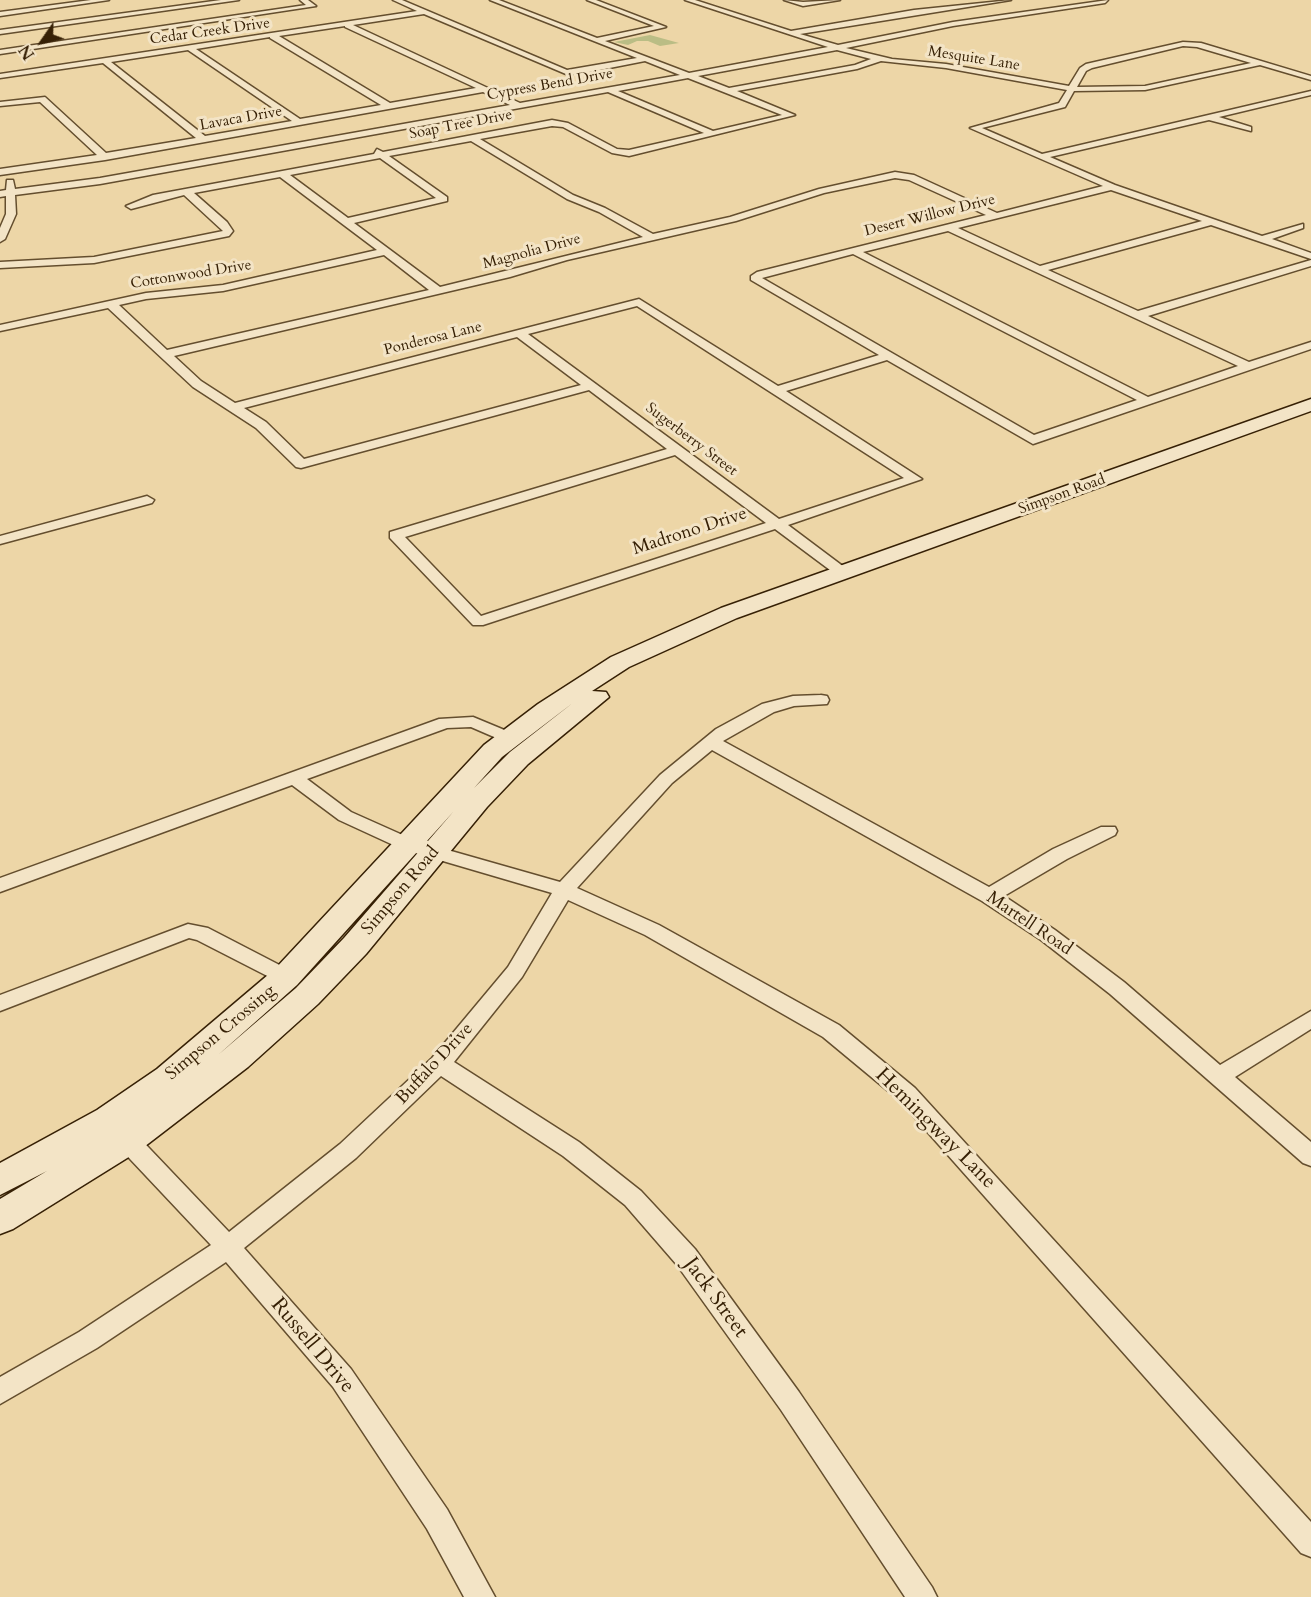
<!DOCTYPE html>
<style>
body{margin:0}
#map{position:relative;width:1311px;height:1597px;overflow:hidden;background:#edd6a7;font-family:Cardo,serif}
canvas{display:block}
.north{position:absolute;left:12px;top:12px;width:60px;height:60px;-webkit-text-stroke:4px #f3e4c6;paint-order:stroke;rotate:236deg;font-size:16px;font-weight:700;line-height:24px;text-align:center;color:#362005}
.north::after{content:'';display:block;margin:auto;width:21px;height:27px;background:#362005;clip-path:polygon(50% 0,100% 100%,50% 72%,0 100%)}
</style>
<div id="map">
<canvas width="1311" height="1597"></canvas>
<div class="north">N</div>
</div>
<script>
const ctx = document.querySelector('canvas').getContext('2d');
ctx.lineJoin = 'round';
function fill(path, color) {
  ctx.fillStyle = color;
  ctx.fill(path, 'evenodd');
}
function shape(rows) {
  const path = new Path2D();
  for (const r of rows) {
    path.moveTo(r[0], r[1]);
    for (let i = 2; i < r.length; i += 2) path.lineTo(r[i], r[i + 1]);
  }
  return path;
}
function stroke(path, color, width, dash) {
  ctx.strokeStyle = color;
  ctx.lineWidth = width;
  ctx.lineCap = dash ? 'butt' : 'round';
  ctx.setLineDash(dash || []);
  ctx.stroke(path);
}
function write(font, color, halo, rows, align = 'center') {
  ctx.font = font + ' Cardo,serif';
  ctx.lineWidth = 6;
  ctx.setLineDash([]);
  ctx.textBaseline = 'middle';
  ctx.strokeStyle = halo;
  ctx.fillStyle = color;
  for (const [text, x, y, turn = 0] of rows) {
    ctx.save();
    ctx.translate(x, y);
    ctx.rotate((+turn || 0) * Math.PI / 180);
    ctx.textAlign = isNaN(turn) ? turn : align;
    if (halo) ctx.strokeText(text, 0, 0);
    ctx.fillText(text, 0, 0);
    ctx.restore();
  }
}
fill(shape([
 [650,35,679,43,660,46,648,41,637,41,628,45,614,42]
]), '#babd85');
const street = shape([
 [91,0,109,0,0,16,0,12,91,0],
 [221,0,239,0,0,34,0,30,221,0],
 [300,0,308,0,316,6,0,54,0,50,306,5,300,0],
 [393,0,402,0,567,70,637,58,490,0,499,0,597,38,654,26,587,0,596,0,666,27,605,41,689,73,828,47,685,0,695,0,791,31,914,10,1011,0,800,34,838,45,953,22,1108,0,1105,3,953,26,846,48,892,59,946,64,1069,86,1080,68,1086,64,1183,42,1201,43,1311,76,1311,80,1260,65,1145,90,1074,91,1065,107,982,128,1042,154,1311,91,1311,95,1219,117,1251,127,1251,131,1209,120,1050,157,1115,185,1262,236,1303,224,1303,228,1272,239,1311,253,1311,259,1211,225,1048,270,1138,311,1311,260,1311,266,1148,316,1249,362,1311,342,1311,349,1033,444,887,360,786,391,922,479,788,525,848,570,850,573,848,576,838,576,775,529,483,625,473,625,390,538,390,532,667,449,589,390,301,468,296,467,256,428,193,387,108,308,0,331,0,325,146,293,223,285,377,250,280,177,194,193,227,222,233,231,229,236,94,263,0,268,0,262,94,257,223,231,184,195,131,209,126,206,153,195,374,154,377,149,383,152,552,120,568,123,617,149,629,150,704,133,608,92,100,184,15,195,16,214,5,239,0,242,0,228,6,214,6,196,0,197,0,191,6,190,7,180,13,180,15,189,100,178,510,105,483,92,105,160,0,175,0,169,97,155,40,102,0,106,0,102,45,97,106,153,196,138,103,63,0,78,0,74,417,11,393,0],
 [424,14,566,74,579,74,645,61,680,75,520,103,353,25,424,14],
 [345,26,345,27,476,88,390,103,279,36,345,26],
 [270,37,270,38,381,105,300,119,196,49,270,37],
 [1183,46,1197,47,1251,63,1145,86,1077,87,1086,71,1092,68,1183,46],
 [188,50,292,121,205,136,111,62,188,50],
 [837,50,871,59,855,65,729,88,698,76,837,50],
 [881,61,946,68,1067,90,1059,103,970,128,1103,186,997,213,914,175,895,172,819,189,730,217,653,234,605,208,573,195,480,139,552,126,563,127,612,153,629,156,795,115,737,91,857,69,881,61],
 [688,78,782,115,713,131,618,91,688,78],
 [471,141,567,199,599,212,643,237,440,287,354,223,447,201,447,197,389,156,471,141],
 [380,158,436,198,348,218,290,175,380,158],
 [895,178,909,180,986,215,757,272,751,276,751,280,879,355,778,386,639,299,235,403,201,381,174,356,510,277,567,260,736,221,824,193,895,178],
 [1111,190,1202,221,1040,266,958,228,1111,190],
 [948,231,1238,366,1148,397,863,252,948,231],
 [853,254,1137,400,1034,435,762,278,853,254],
 [384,255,429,290,167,350,119,305,146,299,223,291,384,255],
 [637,306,772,393,904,478,779,519,528,334,637,306],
 [517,337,581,385,304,459,266,422,244,408,517,337],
 [675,455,766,523,481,616,405,537,675,455],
 [784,0,803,2,840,0,803,6,784,0],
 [147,496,154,500,152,503,0,544,0,536,147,496],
 [821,695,827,696,829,700,827,704,794,706,774,712,723,741,989,887,1053,849,1101,827,1115,827,1117,831,1115,835,1067,859,1004,896,1055,930,1124,982,1220,1065,1311,1011,1311,1029,1235,1077,1311,1142,1311,1166,1303,1163,1110,994,1041,940,982,901,712,750,672,783,577,888,659,925,839,1025,915,1088,1311,1522,1311,1557,1301,1553,899,1100,823,1037,645,935,568,900,522,977,454,1062,579,1142,641,1191,695,1249,799,1392,932,1587,937,1597,905,1597,781,1410,677,1265,625,1205,563,1156,441,1076,356,1158,244,1248,351,1369,447,1509,495,1597,464,1597,427,1529,333,1387,226,1262,97,1348,0,1404,0,1377,79,1332,211,1245,114,1142,111,1135,114,1128,122,1126,130,1128,229,1232,340,1144,432,1058,508,967,552,893,402,849,339,820,292,785,0,892,0,878,439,719,473,717,514,734,517,738,508,743,471,727,447,728,307,779,351,812,416,841,560,882,660,775,716,729,762,704,793,696,821,695],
 [188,924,208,928,293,972,296,977,293,982,286,985,279,982,197,940,189,938,0,1011,0,995,188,924]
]);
const secondary = shape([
 [1311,399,1311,411,737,618,629,667,592,691,606,692,609,697,528,764,487,807,366,954,318,1004,248,1067,140,1150,13,1229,0,1234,0,1199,47,1171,0,1195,0,1163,97,1110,157,1069,275,969,484,745,538,704,611,657,721,608,1311,399],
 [574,702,510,752,474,788,502,757,574,702],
 [454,811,344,938,296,988,218,1055,297,985,454,811]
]);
stroke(street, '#644e2e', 3);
stroke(secondary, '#362005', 3);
fill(street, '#f3e4c6');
fill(secondary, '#f3e4c6');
write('15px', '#362005', '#f3e4c6', [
 ["Cedar Creek Drive",210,32,-8],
 ["Mesquite Lane",974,59,9],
 ["Cypress Bend Drive",550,85,-10],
 ["Lavaca Drive",241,119,-10],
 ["Soap Tree Drive",461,125,-11],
 ["Desert Willow Drive",930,216,-14],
 ["Magnolia Drive",532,252,-15],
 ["Cottonwood Drive",191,275,-9],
 ["Ponderosa Lane",433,339,-14],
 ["Sugerberry Street",691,440,37],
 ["Simpson Road",1062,495,-20]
]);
write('18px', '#362005', '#f3e4c6', [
 ["Madrono Drive",690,532,-18],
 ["Simpson Road",401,891,-50],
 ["Martell Road",1029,924,34],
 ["Simpson Crossing",221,1033,-40],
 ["Buffalo Drive",435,1064,-47]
]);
write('21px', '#362005', '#f3e4c6', [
 ["Hemingway Lane",935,1129,45],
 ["Jack Street",715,1298,54],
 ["Russell Drive",312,1346,50]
]);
</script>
